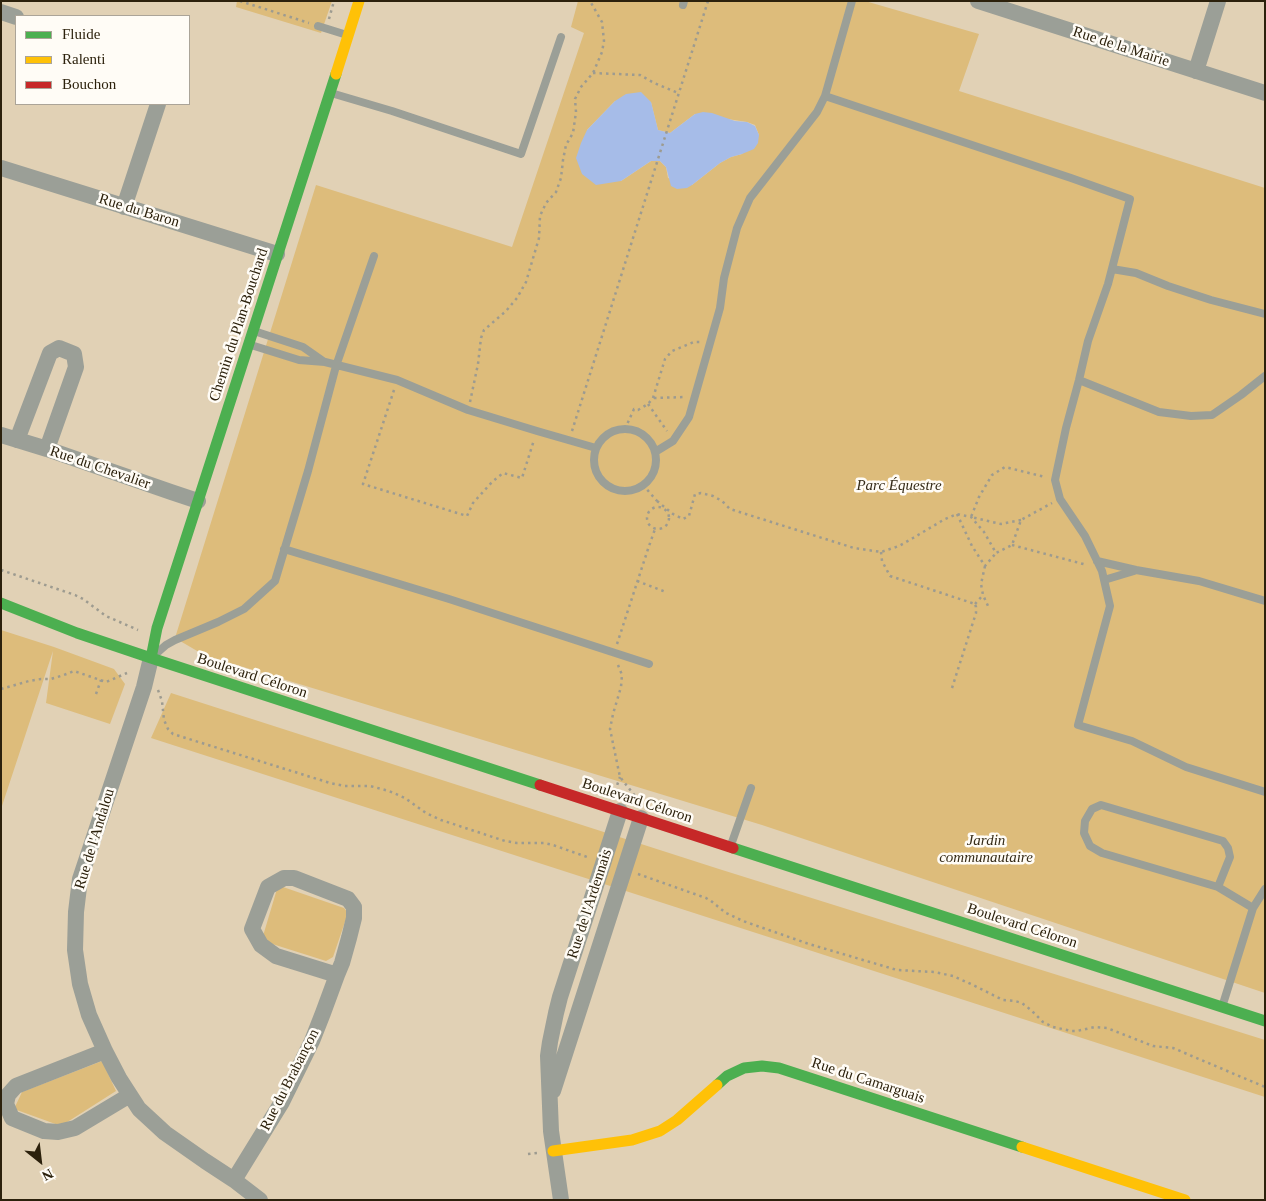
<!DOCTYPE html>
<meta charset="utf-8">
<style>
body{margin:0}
#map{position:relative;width:1266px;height:1201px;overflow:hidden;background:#e1d1b5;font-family:"Times New Roman",serif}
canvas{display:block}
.frame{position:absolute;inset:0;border:2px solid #2c210c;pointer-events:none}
.legend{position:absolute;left:15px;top:15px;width:175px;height:90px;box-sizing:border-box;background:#fffcf6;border:1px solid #aba498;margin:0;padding:6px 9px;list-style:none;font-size:15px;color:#2c210c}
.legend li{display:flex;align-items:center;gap:10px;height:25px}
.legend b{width:25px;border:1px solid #aba498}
.north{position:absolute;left:15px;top:1136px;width:50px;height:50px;-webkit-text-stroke:4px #fffcf6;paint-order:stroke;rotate:151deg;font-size:14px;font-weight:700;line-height:20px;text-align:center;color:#2c210c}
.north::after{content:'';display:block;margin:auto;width:18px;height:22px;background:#2c210c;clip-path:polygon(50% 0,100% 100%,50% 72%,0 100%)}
</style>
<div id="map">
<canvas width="1266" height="1201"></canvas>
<div class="frame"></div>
<ul class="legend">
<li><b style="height:6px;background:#4caf50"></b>Fluide</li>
<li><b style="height:6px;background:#ffc107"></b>Ralenti</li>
<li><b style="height:6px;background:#c62828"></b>Bouchon</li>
</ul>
<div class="north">N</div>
</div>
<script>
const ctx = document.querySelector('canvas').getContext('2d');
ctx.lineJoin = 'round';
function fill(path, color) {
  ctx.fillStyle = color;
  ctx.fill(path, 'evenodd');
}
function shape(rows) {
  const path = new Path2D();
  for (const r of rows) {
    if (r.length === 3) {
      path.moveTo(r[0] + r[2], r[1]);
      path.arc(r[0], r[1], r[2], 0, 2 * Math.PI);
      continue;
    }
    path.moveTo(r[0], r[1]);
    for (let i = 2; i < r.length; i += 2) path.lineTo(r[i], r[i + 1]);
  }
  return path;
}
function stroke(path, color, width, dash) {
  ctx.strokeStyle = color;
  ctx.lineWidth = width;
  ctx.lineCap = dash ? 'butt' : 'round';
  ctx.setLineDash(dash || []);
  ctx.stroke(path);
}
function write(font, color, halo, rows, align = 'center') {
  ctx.font = font + ' "Times New Roman",serif';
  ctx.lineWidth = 5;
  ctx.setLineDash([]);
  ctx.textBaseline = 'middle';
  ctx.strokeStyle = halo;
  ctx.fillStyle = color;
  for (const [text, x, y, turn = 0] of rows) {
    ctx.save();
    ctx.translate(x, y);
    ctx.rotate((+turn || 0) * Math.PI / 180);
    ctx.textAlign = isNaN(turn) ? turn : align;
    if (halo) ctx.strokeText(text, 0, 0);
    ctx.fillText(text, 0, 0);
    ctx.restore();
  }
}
fill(shape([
 [237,1,332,1,321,33,236,7],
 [578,1,865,1,979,34,959,91,1265,188,1265,993,762,825,204,655,175,638,316,185,512,247,584,33,571,27],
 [615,101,651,102,658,130,670,133,695,114,747,122,755,125,759,135,742,154,731,157,720,163,692,185,668,178,666,167,660,161,651,161,621,181,587,130],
 [1,630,54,647,114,669,125,684,110,724,46,703,53,651,1,809],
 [171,693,719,869,1265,1040,1265,1097,151,738],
 [283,887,344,908,348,913,333,957,326,961,266,942,263,936,277,889],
 [102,1061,116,1091,61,1126,14,1109,22,1092]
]), '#ddbc7b');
fill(shape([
 [641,92,651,102,658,130,670,133,695,114,703,112,712,113,735,121,747,122,755,126,759,135,758,143,754,149,742,154,731,157,720,163,692,185,687,188,677,189,671,186,666,167,660,161,651,161,621,181,596,185,582,174,576,158,581,143,587,130,615,101,626,94]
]), '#a6bce8');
stroke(shape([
 [240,1,309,23],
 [329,19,334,1],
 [593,73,640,75,654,83,678,93],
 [394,390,363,484,467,516,473,503,492,482,503,473,522,478,534,440],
 [654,398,686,397],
 [470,402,478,364,481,338,484,330,506,311,517,298,526,282,539,238,540,216,546,203,556,192,561,178,563,160,566,145,573,133,576,112,575,99,581,87,593,73,602,52,604,41,602,22,590,1],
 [648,404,667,431],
 [625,429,634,409,638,410,648,404,653,398,665,359,672,351,694,342,701,342],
 [572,431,708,1],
 [643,485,657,501],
 [657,501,673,514,683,519,689,516,695,494,701,493,713,496,722,501,730,509,854,548,881,552,899,546,913,538,945,519,957,514,971,517,984,532,996,553,1012,545,1021,520,1052,503],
 [658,518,11],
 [957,514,972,546,985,566,996,553],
 [1021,520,1001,524,971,517,979,497,992,475,1005,467,1045,477],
 [1012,545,1087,565],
 [881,552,882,561,890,576,975,604],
 [985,566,981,584,983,595,988,606],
 [1,570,75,595,83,599,106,616,138,630],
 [637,581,666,592],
 [975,604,983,595],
 [617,644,648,549,655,529],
 [618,665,622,675,621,687,613,714,610,729,620,777,635,796],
 [952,688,976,613,976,607,975,604],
 [1,689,29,681,41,679,51,679,64,675,74,671,106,682,127,673],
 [158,690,162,701,164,720,168,729,173,734,330,783,345,786,370,786,389,791,405,798,426,813,441,820,505,841,517,843,544,843,553,845,590,858],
 [96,694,101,680],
 [615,791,620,777],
 [638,874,706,898,711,901,726,913,743,921,809,944,897,970,934,972,953,976,973,985,1003,1000,1015,1001,1022,1003,1031,1010,1043,1022,1053,1027,1072,1031,1077,1031,1095,1027,1107,1028,1153,1046,1173,1048,1265,1087],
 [528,1154,537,1153]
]), '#9d9b90', 2.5, [2.5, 4]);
stroke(shape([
 [683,5,684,1],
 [318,26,347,35],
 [331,93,392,111,521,154,561,37],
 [825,96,1071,178,1130,199,1108,284,1088,341,1079,380,1066,428,1055,480,1060,499,1085,536,1102,571,1110,606,1078,725,1132,741,1186,767,1265,792],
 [1112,269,1136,273,1168,286,1211,300,1265,314],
 [254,331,303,347,323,361],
 [251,345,299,360,325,362,397,380,468,410,537,431,596,448],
 [1079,380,1159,412,1191,416,1212,415,1241,395,1265,376],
 [625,460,31],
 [655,452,673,441,689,417,720,308,724,278,737,228,750,198,817,112,825,96,852,1],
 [284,549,449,599,649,664],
 [1097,561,1136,570,1199,581,1265,601],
 [1104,580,1134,571],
 [158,652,166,645,175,640,218,622,244,609,275,581,308,471,336,366,374,256],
 [731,845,751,788],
 [1218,887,1230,857,1228,848,1223,841,1101,805,1092,809,1085,821,1084,833,1090,846,1102,853,1218,887,1253,908],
 [1223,1004,1253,908,1265,889]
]), '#9b9f97', 8);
stroke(shape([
 [978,1,1265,93],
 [1,12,16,17],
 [1196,71,1218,1],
 [1,168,277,254],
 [124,207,158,104],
 [1,435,47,449,171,492,198,501],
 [17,440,50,353,59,348,74,354,76,367,47,449],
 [151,658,144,687,80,879,76,912,75,950,80,984,89,1015,105,1051,119,1078,139,1109,165,1133,205,1161,234,1180,260,1200],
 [105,1051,16,1086,8,1095,6,1104,12,1118,44,1131,58,1132,75,1128,130,1095],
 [553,1091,641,818],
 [234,1180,282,1102,312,1041,323,1013,337,975,342,963,349,938,354,918,354,907,348,899,294,878,284,878,268,887,252,929,261,945,276,956,337,975],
 [561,1200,551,1131,548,1056,550,1042,556,1013,560,997,620,811]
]), '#9b9f97', 16);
stroke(shape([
 [1,603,77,633,151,658,540,785],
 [151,658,157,628,336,74],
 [733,848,1265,1021],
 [717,1085,727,1076,744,1068,762,1066,779,1068,1022,1147]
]), '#4caf50', 11);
stroke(shape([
 [336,74,359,1],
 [1022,1147,1185,1200],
 [553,1151,632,1140,660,1131,677,1120,717,1085]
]), '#ffc107', 11);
stroke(shape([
 [540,785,733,848]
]), '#c62828', 11);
write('15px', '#2c210c', '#fffcf6', [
 ["Rue de la Mairie",1121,47,18],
 ["Rue du Baron",139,211,17],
 ["Chemin du Plan-Bouchard",239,325,-72],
 ["Rue du Chevalier",100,468,19],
 ["Boulevard Céloron",252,676,18],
 ["Boulevard Céloron",637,801,18],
 ["Rue de l'Andalou",95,839,-73],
 ["Rue de l'Ardennais",590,904,-72],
 ["Boulevard Céloron",1022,926,18],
 ["Rue du Brabançon",290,1080,-63],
 ["Rue du Camarguais",868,1081,18]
]);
write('italic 15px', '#352b18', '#fffcf6', [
 ["Parc Équestre",899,486],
 ["Jardin",986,841],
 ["communautaire",986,858]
]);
</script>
